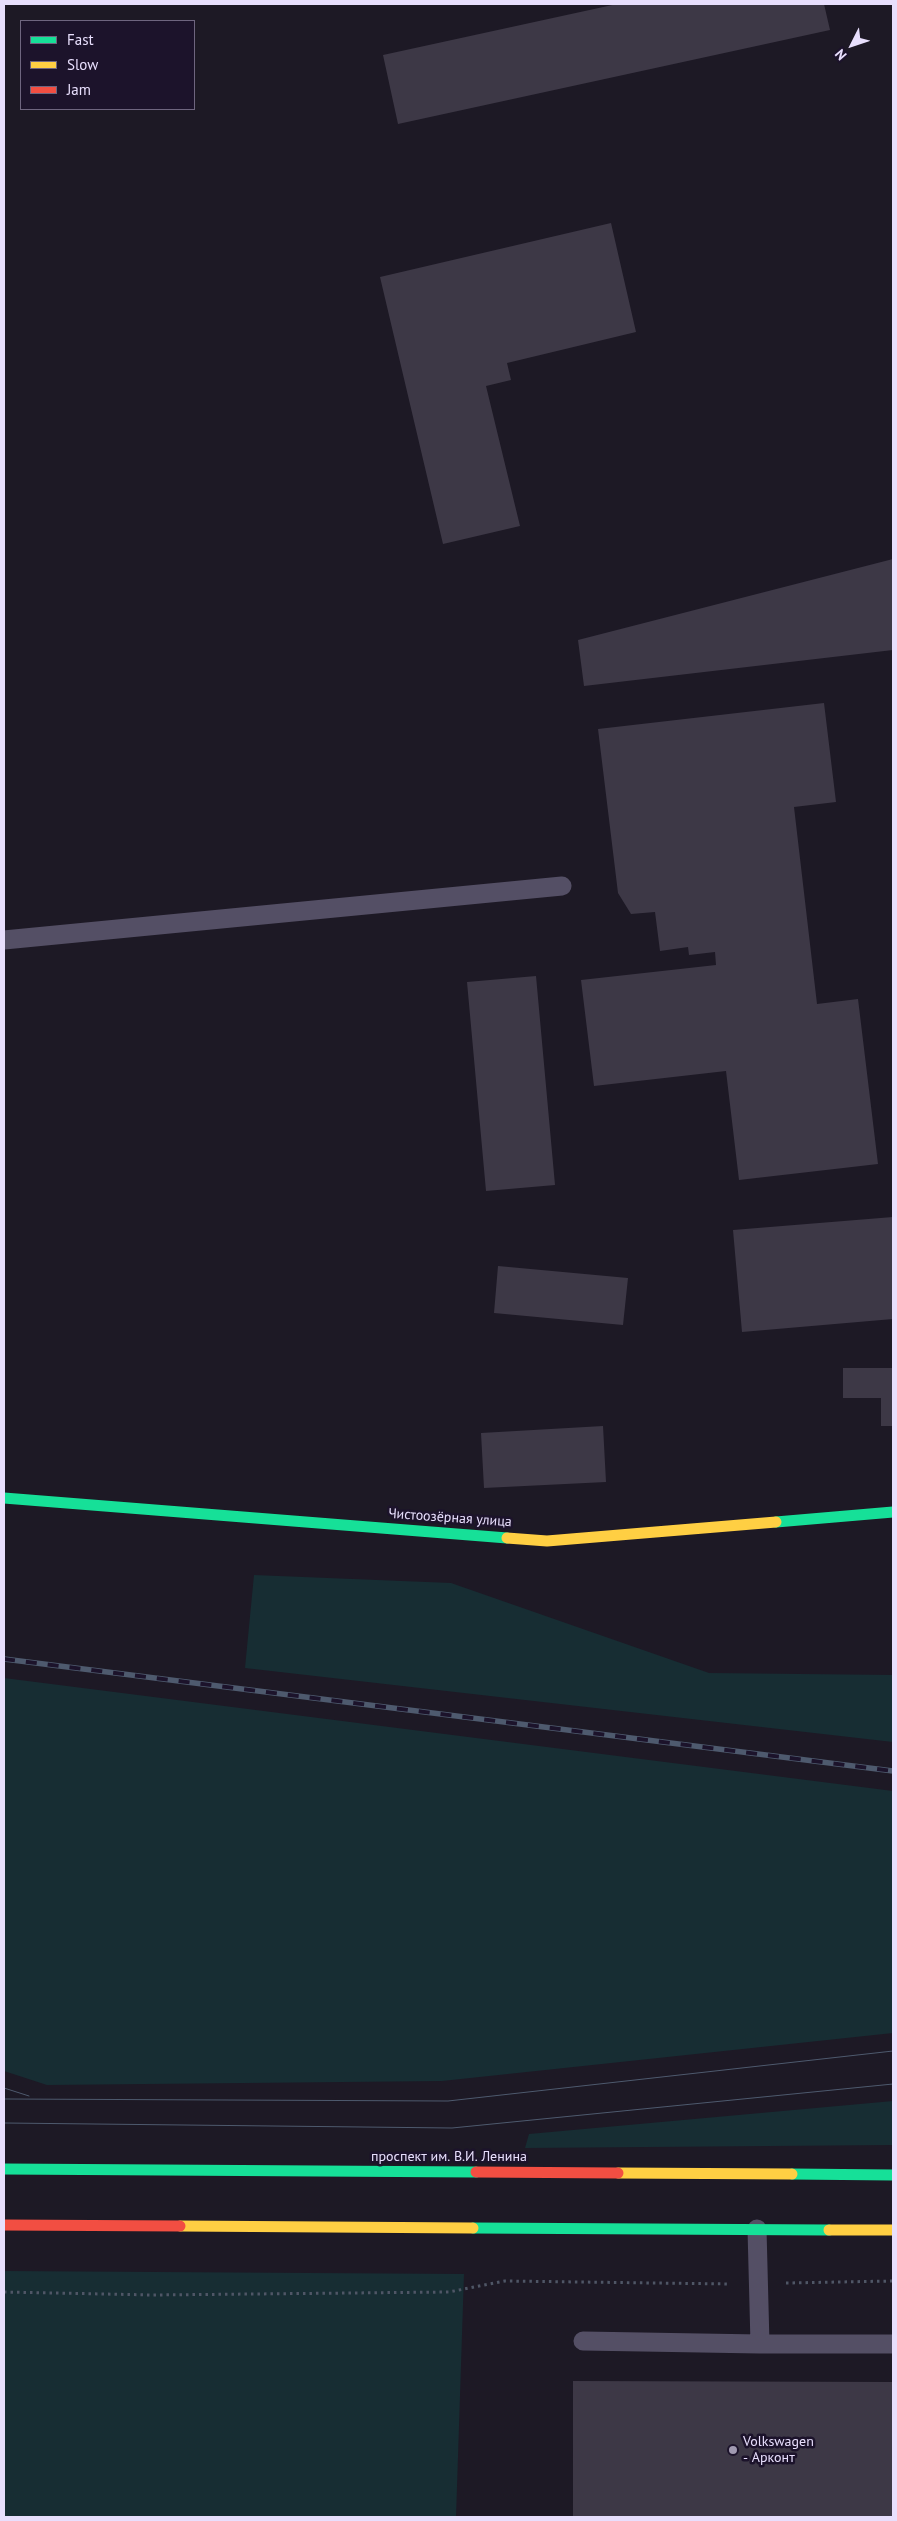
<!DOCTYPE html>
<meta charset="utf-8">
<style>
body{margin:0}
#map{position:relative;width:897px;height:2521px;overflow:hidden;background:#1d1925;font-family:"PT Sans",sans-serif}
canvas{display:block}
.frame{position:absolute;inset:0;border:5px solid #e8dffd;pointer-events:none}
.legend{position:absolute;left:20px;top:20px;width:175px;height:90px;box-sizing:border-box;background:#1c132b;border:1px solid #6e657f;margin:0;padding:6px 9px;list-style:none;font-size:15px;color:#e8dffd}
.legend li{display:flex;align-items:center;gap:10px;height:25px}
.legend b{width:25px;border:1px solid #6e657f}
.north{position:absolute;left:827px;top:20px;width:50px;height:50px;-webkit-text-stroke:4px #1c132b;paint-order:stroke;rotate:229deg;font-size:14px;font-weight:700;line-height:20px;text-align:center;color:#e8dffd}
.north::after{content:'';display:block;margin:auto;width:18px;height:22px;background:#e8dffd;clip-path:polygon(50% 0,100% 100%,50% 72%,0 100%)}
</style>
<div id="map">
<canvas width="897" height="2521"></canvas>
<div class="frame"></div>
<ul class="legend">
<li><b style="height:6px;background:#16e098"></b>Fast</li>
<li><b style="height:6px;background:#ffcf43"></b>Slow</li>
<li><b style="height:6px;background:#f24e42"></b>Jam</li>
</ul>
<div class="north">N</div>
</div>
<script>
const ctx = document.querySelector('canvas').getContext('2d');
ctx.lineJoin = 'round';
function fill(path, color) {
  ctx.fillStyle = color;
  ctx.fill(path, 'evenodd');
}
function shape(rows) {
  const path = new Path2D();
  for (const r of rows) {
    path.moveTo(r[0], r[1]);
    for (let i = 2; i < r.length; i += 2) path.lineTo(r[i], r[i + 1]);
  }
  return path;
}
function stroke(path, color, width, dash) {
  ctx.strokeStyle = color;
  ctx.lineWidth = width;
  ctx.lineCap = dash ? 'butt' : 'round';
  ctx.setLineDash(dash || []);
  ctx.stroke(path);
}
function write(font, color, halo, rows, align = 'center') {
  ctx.font = font + ' "PT Sans",sans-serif';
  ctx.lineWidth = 5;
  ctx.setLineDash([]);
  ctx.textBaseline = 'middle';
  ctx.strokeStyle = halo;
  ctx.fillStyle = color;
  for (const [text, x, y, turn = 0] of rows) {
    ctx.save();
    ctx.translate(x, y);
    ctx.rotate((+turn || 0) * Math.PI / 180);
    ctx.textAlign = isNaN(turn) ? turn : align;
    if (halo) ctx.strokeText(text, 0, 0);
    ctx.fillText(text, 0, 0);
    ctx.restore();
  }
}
fill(shape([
 [254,1575,451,1583,709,1673,893,1675,893,1742,245,1668],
 [4,1678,893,1791,893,2033,442,2081,47,2085,4,2071],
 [893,2101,893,2145,525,2148,529,2134],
 [4,2271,464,2274,456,2517,4,2517]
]), '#172d33');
fill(shape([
 [617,4,824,4,830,30,398,124,383,55],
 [611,223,636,332,507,363,511,380,486,386,520,526,443,544,380,277],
 [893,559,893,650,584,686,578,640],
 [824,703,836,802,794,807,817,1004,858,999,878,1164,739,1180,726,1071,594,1086,581,980,716,965,715,952,689,955,688,947,660,951,655,912,631,914,618,893,598,729],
 [536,976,555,1185,486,1191,467,982],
 [893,1217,893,1319,742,1332,733,1230],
 [498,1266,628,1278,623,1325,494,1313],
 [843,1368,893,1368,893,1426,881,1426,881,1398,843,1398],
 [603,1426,606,1482,484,1488,481,1433],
 [573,2381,893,2382,893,2517,573,2517]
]), '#3d3846');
stroke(shape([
 [786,2283,893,2281],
 [4,2292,153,2295,449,2292,505,2281,730,2284]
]), '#4f5666', 3, [2.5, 4]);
stroke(shape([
 [4,940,562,886],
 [583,2341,760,2344,757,2229],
 [760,2344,893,2344]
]), '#544f65', 19);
stroke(shape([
 [4,1498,507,1538],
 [776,1522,893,1512],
 [4,2169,476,2172],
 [792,2174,893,2175],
 [473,2228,829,2230]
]), '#16e098', 11);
stroke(shape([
 [507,1538,547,1541,776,1522],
 [618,2173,792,2174],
 [180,2226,473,2228],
 [829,2230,893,2230]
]), '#ffcf43', 11);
stroke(shape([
 [476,2172,618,2173],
 [4,2225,180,2226]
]), '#f24e42', 11);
stroke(shape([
 [4,2088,29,2096],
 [4,2099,448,2101,893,2051],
 [4,2123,452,2128,893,2084]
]), '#4e5a6e', 1);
const rail = shape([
 [4,1659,893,1771]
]);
stroke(rail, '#4e5a6e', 5.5);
stroke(rail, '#1c132b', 4, [11]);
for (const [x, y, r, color] of [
 [733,2450,5,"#a19ab1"]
]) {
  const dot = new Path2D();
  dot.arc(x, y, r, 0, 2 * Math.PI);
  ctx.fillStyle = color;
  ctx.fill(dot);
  stroke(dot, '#1c132b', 2);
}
write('14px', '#e8dffd', '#1c132b', [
 ["Чистоозёрная улица",450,1518,4],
 ["проспект им. В.И. Ленина",449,2157]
]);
write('14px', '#e8dffd', '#1c132b', [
 ["Volkswagen",743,2442],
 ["- Арконт",743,2458]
], 'left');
</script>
